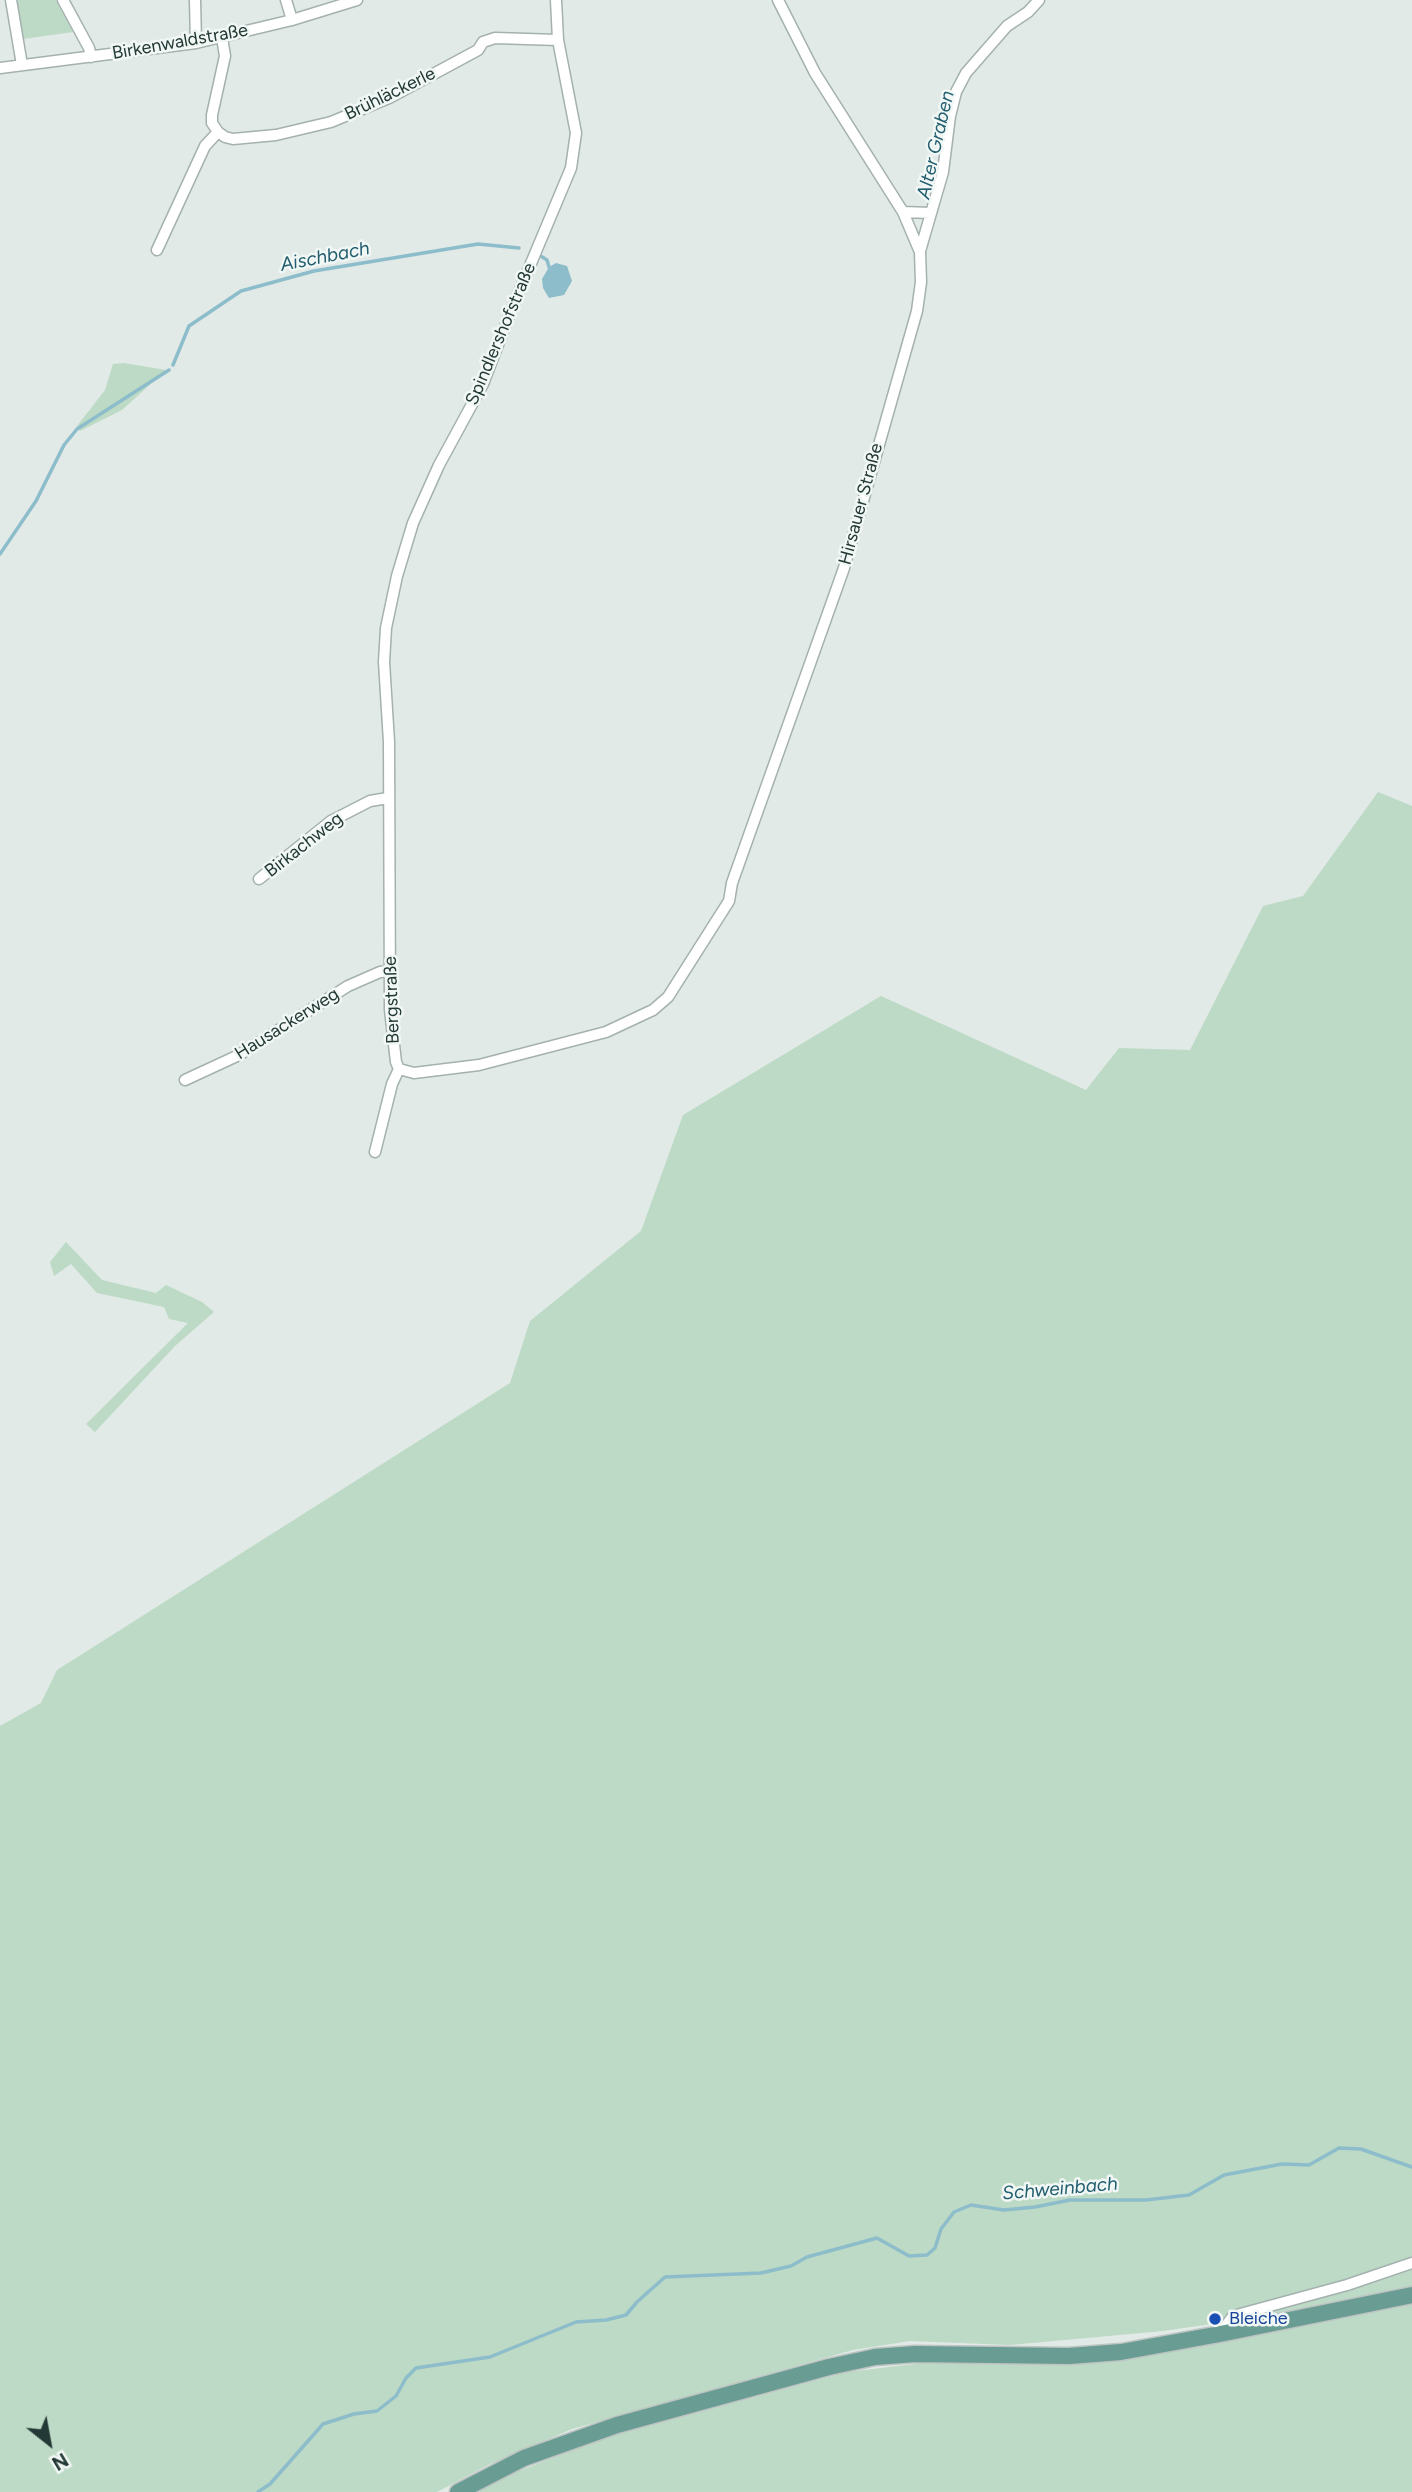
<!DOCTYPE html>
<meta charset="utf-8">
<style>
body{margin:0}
#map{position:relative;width:1412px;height:2492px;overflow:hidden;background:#e1eae7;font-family:Figtree,sans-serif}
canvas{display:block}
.north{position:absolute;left:14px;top:2408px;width:70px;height:70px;-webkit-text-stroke:5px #f1f7f4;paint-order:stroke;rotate:149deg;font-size:19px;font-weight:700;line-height:28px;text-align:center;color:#233935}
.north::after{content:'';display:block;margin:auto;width:24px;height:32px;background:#233935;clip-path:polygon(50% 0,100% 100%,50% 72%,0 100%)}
</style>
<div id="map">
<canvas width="1412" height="2492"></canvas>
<div class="north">N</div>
</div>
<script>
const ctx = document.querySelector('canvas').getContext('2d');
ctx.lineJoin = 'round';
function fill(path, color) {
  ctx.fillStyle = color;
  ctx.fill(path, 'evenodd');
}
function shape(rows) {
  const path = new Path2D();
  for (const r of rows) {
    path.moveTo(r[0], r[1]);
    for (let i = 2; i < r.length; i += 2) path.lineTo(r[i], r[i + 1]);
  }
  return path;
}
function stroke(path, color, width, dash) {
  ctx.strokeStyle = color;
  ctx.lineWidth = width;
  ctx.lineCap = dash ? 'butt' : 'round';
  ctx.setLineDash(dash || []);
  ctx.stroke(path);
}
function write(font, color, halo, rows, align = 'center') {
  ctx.font = font + ' Figtree,sans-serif';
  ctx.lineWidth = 5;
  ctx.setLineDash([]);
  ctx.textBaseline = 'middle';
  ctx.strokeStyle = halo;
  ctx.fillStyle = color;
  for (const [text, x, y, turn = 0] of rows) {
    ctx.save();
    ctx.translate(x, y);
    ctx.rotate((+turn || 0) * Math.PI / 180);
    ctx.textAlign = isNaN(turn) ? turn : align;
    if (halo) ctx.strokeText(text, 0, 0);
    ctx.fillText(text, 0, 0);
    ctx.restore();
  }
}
fill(shape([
 [15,0,56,0,73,32,23,39],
 [124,363,166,370,122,410,80,431,77,426,105,390,113,364],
 [1378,792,1412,806,1412,2286,1253,2318,1163,2331,1010,2345,910,2341,853,2350,572,2429,488,2465,437,2492,0,2492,0,1726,41,1703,57,1670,510,1383,530,1321,641,1231,683,1115,881,996,1086,1090,1119,1048,1190,1050,1263,906,1303,896],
 [66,1242,102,1280,156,1293,166,1285,202,1302,214,1312,175,1346,95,1432,86,1424,188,1323,169,1319,164,1307,97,1293,71,1264,54,1276,50,1262],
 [1412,2304,1412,2492,477,2492,504,2477,601,2439,847,2372,923,2363,1062,2365,1113,2361,1211,2345]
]), '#bcdac5');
fill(shape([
 [556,263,567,266,572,281,564,295,549,298,543,288,542,279,549,267]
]), '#8dbdcb');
stroke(shape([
 [539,255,547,260,549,267],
 [173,365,189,326,241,291,314,271,478,244,519,248],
 [0,554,36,501,64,445,77,429,169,370],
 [258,2492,270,2484,323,2424,354,2414,377,2411,396,2396,406,2378,416,2368,490,2357,576,2322,606,2320,626,2315,637,2302,665,2277,761,2273,791,2266,807,2257,877,2238,909,2256,927,2255,935,2248,941,2229,954,2212,971,2205,1004,2210,1035,2207,1070,2200,1146,2200,1189,2195,1224,2175,1282,2164,1309,2165,1339,2148,1361,2149,1412,2167]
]), '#8dbdcb', 3.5);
const minor = shape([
 [11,0,22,65],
 [63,0,89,48,91,57],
 [195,0,196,43],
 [286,0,292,20],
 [556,0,558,40,576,133,571,168,511,311,483,384,439,465,413,523,397,576,386,628,384,662,389,742,390,1010,396,1062,399,1069,414,1073,479,1065,606,1032,653,1010,668,997,729,901,732,883,844,568,917,311,921,282,920,252,903,212,815,73,778,0],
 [222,38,225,56,212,115,212,123,218,132,225,137,233,139,276,135,331,122,389,98,478,50,483,42,495,38,558,40],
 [0,68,196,43,292,20,357,0],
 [903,212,931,213],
 [157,250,205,146,218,132],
 [920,251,943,172,950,116,956,92,966,73,1007,26,1028,12,1039,0],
 [259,879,331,821,370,801,388,798],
 [185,1080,239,1055,348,986,380,972,389,971],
 [375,1152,392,1084,399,1069],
 [1220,2334,1233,2316,1347,2285,1412,2263]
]);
const primary = shape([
 [458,2492,524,2458,617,2425,829,2367,875,2357,915,2354,1069,2356,1121,2352,1220,2334,1412,2295]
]);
stroke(minor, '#a4b1ae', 13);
stroke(primary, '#bdc4c2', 19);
stroke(minor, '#fff', 10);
stroke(primary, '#699c92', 16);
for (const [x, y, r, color] of [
 [1215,2319,7,"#1a4fb4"]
]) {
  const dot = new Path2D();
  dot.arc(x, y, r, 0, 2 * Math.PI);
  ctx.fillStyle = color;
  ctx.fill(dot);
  stroke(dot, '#f1f7f4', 2.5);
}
write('18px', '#233935', '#f1f7f4', [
 ["Birkenwaldstraße",180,42,-10],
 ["Brühläckerle",390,94,-26],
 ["Spindlershofstraße",501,334,-67],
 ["Hirsauer Straße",861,504,-75],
 ["Birkachweg",304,845,-38],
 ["Bergstraße",392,1000,-92],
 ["Hausackerweg",287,1024,-32]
]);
write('18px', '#164399', '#f1f7f4', [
 ["Bleiche",1229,2319]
], 'left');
write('italic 19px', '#225e70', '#f1f7f4', [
 ["Alter Graben",936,145,-77],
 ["Aischbach",325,257,-11],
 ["Schweinbach",1060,2189,-5]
]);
</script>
